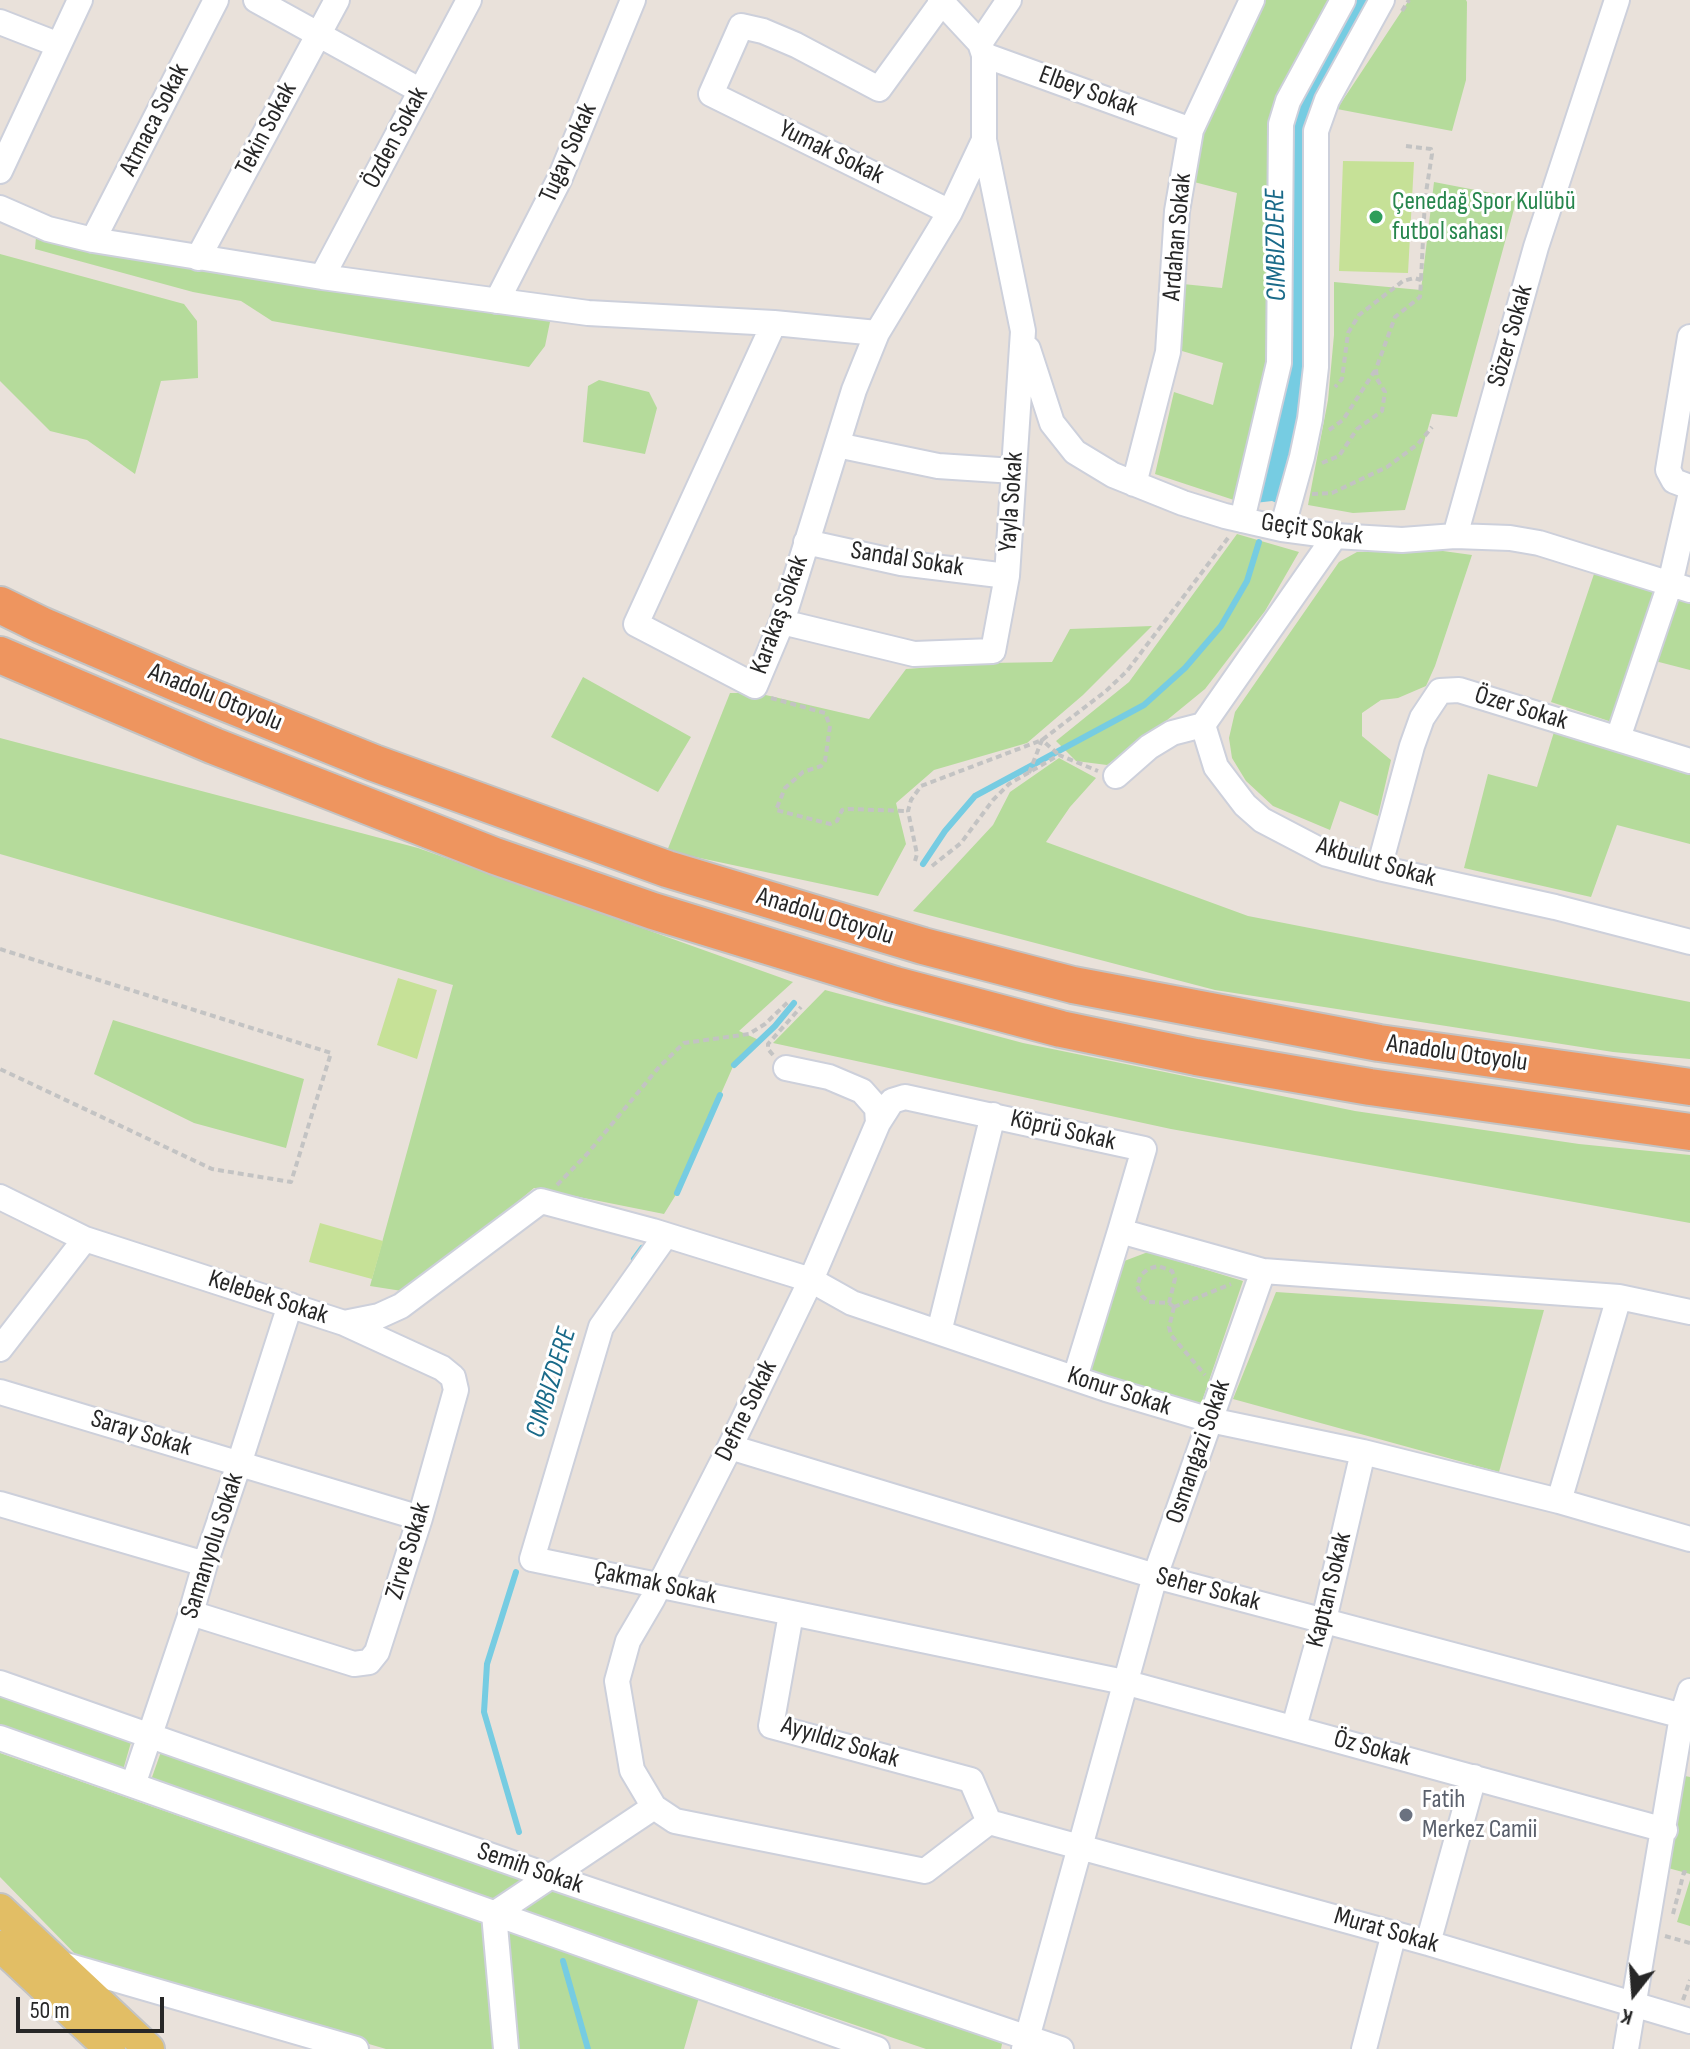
<!DOCTYPE html>
<meta charset="utf-8">
<style>
body{margin:0}
#map{position:relative;width:1690px;height:2049px;overflow:hidden;background:#e9e1da;font-family:"Sofia Sans Condensed",sans-serif}
canvas{display:block}
.north{position:absolute;left:1594px;top:1953px;width:80px;height:80px;-webkit-text-stroke:6px #fff;paint-order:stroke;rotate:197deg;font-size:22px;font-weight:700;line-height:32px;text-align:center;color:#272727}
.north::after{content:'';display:block;margin:auto;width:28px;height:36px;background:#272727;clip-path:polygon(50% 0,100% 100%,50% 72%,0 100%)}
.scale{position:absolute;left:16px;top:1997px;width:148px;height:36px;box-sizing:border-box;border:4px solid #272727;border-top:0;padding-left:10px;font-size:24px;line-height:28px;white-space:nowrap;color:#272727;-webkit-text-stroke:6px #fff;paint-order:stroke}
</style>
<div id="map">
<canvas width="1690" height="2049"></canvas>
<div class="north">K</div>
<div class="scale">50 m</div>
</div>
<script>
const ctx = document.querySelector('canvas').getContext('2d');
ctx.lineJoin = 'round';
function fill(path, color) {
  ctx.fillStyle = color;
  ctx.fill(path, 'evenodd');
}
function shape(rows) {
  const path = new Path2D();
  for (const r of rows) {
    path.moveTo(r[0], r[1]);
    for (let i = 2; i < r.length; i += 2) path.lineTo(r[i], r[i + 1]);
  }
  return path;
}
function stroke(path, color, width, dash) {
  ctx.strokeStyle = color;
  ctx.lineWidth = width;
  ctx.lineCap = dash ? 'butt' : 'round';
  ctx.setLineDash(dash || []);
  ctx.stroke(path);
}
function write(font, color, halo, rows, align = 'center') {
  ctx.font = font + ' "Sofia Sans Condensed",sans-serif';
  ctx.lineWidth = 6;
  ctx.setLineDash([]);
  ctx.textBaseline = 'middle';
  ctx.strokeStyle = halo;
  ctx.fillStyle = color;
  for (const [text, x, y, turn = 0] of rows) {
    ctx.save();
    ctx.translate(x, y);
    ctx.rotate((+turn || 0) * Math.PI / 180);
    ctx.textAlign = isNaN(turn) ? turn : align;
    if (halo) ctx.strokeText(text, 0, 0);
    ctx.fillText(text, 0, 0);
    ctx.restore();
  }
}
fill(shape([
 [1264,0,1342,0,1279,363,1246,504,1155,474,1174,392,1213,405,1223,363,1182,351,1183,284,1222,288,1237,193,1194,182,1199,132],
 [1409,0,1466,0,1467,2,1466,80,1452,131,1337,109],
 [1434,182,1517,198,1457,417,1432,414,1405,510,1353,513,1308,505,1328,400,1334,335,1334,282,1421,290],
 [36,237,90,250,551,317,545,346,529,367,272,321,241,301,193,292,35,249],
 [0,254,184,304,197,321,198,378,161,381,135,474,87,440,50,431,0,381],
 [599,380,649,392,657,408,645,454,583,442,588,386],
 [1237,534,1299,552,1265,611,1205,689,1161,725,1107,765,1076,761,1056,741,1129,682],
 [1443,551,1472,555,1435,666,1426,686,1398,698,1381,700,1362,713,1362,736,1391,760,1378,816,1340,801,1330,830,1273,806,1246,781,1232,758,1229,738,1235,712,1339,562,1357,552],
 [1596,568,1660,590,1615,723,1551,702],
 [1677,593,1690,596,1690,670,1655,661],
 [1152,626,1083,695,1027,743,934,770,896,803,906,844,878,896,667,851,730,693,757,693,869,719,906,669,989,663,1052,662,1070,629],
 [583,677,691,737,658,792,551,737],
 [1554,732,1690,771,1690,844,1617,825,1591,897,1464,868,1488,774,1537,787],
 [0,738,418,848,793,982,739,1031,759,1040,735,1062,677,1193,664,1214,534,1188,477,1236,402,1291,370,1286,453,985,0,854],
 [1059,758,1096,778,1070,807,1046,842,1248,916,1690,1002,1690,1059,1613,1052,1215,990,913,911,993,825,1010,792],
 [825,990,1023,1043,1355,1111,1579,1144,1690,1155,1690,1223,1171,1129,773,1043],
 [113,1020,304,1079,286,1148,194,1123,94,1074],
 [1148,1252,1243,1281,1201,1404,1085,1374,1119,1263],
 [1276,1292,1544,1310,1499,1472,1233,1399],
 [0,1691,132,1739,123,1770,0,1724],
 [162,1749,529,1877,494,1902,151,1780],
 [0,1753,483,1923,494,2049,386,2049,81,1960,0,1877],
 [1685,1776,1690,1777,1690,1874,1668,1868],
 [1690,1880,1690,1926,1677,1922],
 [550,1884,1003,2039,1001,2049,926,2049,515,1910],
 [494,1914,702,1987,684,2049,506,2049]
]), '#b5db9b');
fill(shape([
 [1343,161,1414,162,1408,273,1339,271],
 [398,978,437,990,417,1059,377,1045],
 [320,1223,383,1241,372,1279,309,1262]
]), '#c6e197');
fill(shape([
 [1342,0,1382,0,1327,100,1317,308,1288,508,1272,501,1246,504,1273,397,1279,134]
]), '#76cce2');
stroke(shape([
 [923,864,945,831,975,796,1144,705,1185,668,1221,626,1247,581,1259,542],
 [734,1065,775,1026,794,1003],
 [677,1193,720,1095],
 [634,1259,642,1248],
 [516,1572,487,1664,484,1712,519,1832],
 [563,1961,588,2049]
]), '#76cce2', 6);
const minor = shape([
 [256,0,421,91],
 [942,2,879,89,796,45,763,31,741,26,711,94,950,212],
 [0,22,59,45],
 [980,43,1009,0],
 [984,55,1191,130],
 [0,171,80,0],
 [0,208,48,229,93,240,322,277,588,313,774,323,877,333],
 [93,240,216,0],
 [198,258,337,0],
 [322,277,469,0],
 [497,301,560,178,633,0],
 [774,323,636,624,755,686,782,622,854,390,877,333,950,212,984,140],
 [1690,337,1668,470,1674,481,1690,487],
 [1028,349,1052,423,1075,452,1113,475,1183,503,1225,516,1282,529,1335,536,1402,540,1455,536,1510,538,1539,543,1690,590],
 [837,445,938,466,1014,471],
 [1134,484,1168,352,1177,211,1191,130,1252,0],
 [1242,520,1279,363,1281,124,1288,101,1343,0],
 [1282,529,1302,457,1310,419,1316,367,1316,131,1327,100,1382,0],
 [1335,536,1203,725,1216,767,1245,805,1262,820,1327,854,1379,868,1555,907,1690,942],
 [1455,536,1536,247,1617,0],
 [806,542,901,563,1007,576],
 [782,622,914,654,993,651,1007,576,1023,331,984,140,984,55,980,43,940,0],
 [1618,738,1670,584,1690,497],
 [1116,776,1149,747,1172,733,1203,725],
 [1379,868,1412,746,1422,718,1440,691,1459,690,1690,761],
 [786,1068,829,1077,862,1091,877,1108,878,1123,811,1280,730,1447,652,1600,628,1641,617,1681,632,1770,654,1807,675,1821,925,1871,989,1822],
 [878,1123,892,1101,905,1097,1144,1149,1120,1231],
 [0,1197,85,1239,344,1323,442,1368,453,1377,456,1390,420,1518,377,1652,369,1662,354,1664,191,1613],
 [666,1235,601,1327,532,1559,1124,1682,1665,1830],
 [344,1323,379,1316,401,1306,541,1201,653,1231,811,1280,852,1303,1106,1389,1210,1420,1363,1452,1559,1501,1690,1539],
 [939,1332,993,1115],
 [0,1349,85,1239],
 [1075,1378,1120,1231,1263,1271],
 [0,1392,420,1518],
 [730,1447,1155,1576,1690,1718],
 [1559,1501,1619,1297],
 [0,1504,205,1564],
 [791,1614,771,1726,971,1780,989,1822],
 [0,1683,549,1876,1061,2049],
 [1294,1727,1324,1620,1363,1452],
 [0,1738,877,2049],
 [133,1785,191,1613,205,1564,239,1464,290,1305],
 [989,1822,1428,1943,1690,2021],
 [494,1914,654,1807],
 [494,1914,506,2049],
 [1428,1943,1474,1777],
 [59,1963,356,2049],
 [1024,2049,1155,1576,1263,1271,1619,1297,1690,1312],
 [1364,2049,1394,1933],
 [1626,2049,1682,1716,1690,1691]
]);
const major = shape([
 [0,1909,149,2049],
 [0,1946,110,2049]
]);
const highway = shape([
 [0,605,41,625,181,685,374,763,667,869,923,946,1073,985,1379,1043,1690,1087],
 [0,655,214,746,495,856,653,911,895,985,1061,1029,1196,1057,1370,1087,1690,1132]
]);
stroke(minor, '#cdd0db', 28);
stroke(major, '#c3c3c3', 34);
stroke(highway, '#c3c3c3', 40);
stroke(shape([
 [1402,11,1409,0],
 [1406,146,1431,149,1432,154,1425,199,1421,280],
 [1329,430,1343,420,1376,369],
 [1322,463,1339,456,1357,429,1382,411,1385,392,1377,379,1376,369,1395,317,1420,297,1421,280,1414,278,1403,281,1359,315,1348,333,1342,379,1335,387],
 [1312,494,1332,493,1387,467,1418,444,1432,427],
 [771,698,825,713,830,726,825,761,821,766,803,772,785,788,776,810,830,824,837,821,842,810,848,809,907,811],
 [1029,773,1042,740,1059,755],
 [915,861,917,854,908,811,911,800,921,786,1042,740,1106,691,1127,671,1228,538],
 [932,866,961,843,993,800,1009,784,1059,755,1098,771],
 [0,949,331,1053,291,1182,212,1169,0,1069],
 [773,1055,768,1049,768,1044,801,1007],
 [557,1185,588,1153,659,1067,684,1043,749,1034,765,1024,789,1001],
 [1169,1303,1175,1279,1172,1271,1158,1266,1148,1269,1141,1275,1137,1286,1142,1296,1149,1302,1169,1303,1174,1307],
 [1174,1307,1169,1327,1171,1335,1205,1375],
 [1174,1307,1231,1284],
 [1673,1914,1684,1872,1690,1874],
 [1665,1936,1690,1943],
 [1683,2000,1690,1980]
]), '#c3c3c3', 4, [6, 4]);
stroke(minor, '#fff', 24);
stroke(major, '#e2be65', 30);
stroke(highway, '#ee955f', 36);
for (const [x, y, r, color] of [
 [1376,217,8,"#2e9e5b"],
 [1406,1815,8,"#6b7280"]
]) {
  const dot = new Path2D();
  dot.arc(x, y, r, 0, 2 * Math.PI);
  ctx.fillStyle = color;
  ctx.fill(dot);
  stroke(dot, '#fff', 3);
}
write('26px', '#272727', '#fff', [
 ["Elbey Sokak",1088,92,20],
 ["Atmaca Sokak",155,120,-63],
 ["Tekin Sokak",267,129,-62],
 ["Özden Sokak",396,138,-62],
 ["Tugay Sokak",569,153,-66],
 ["Yumak Sokak",831,153,26],
 ["Ardahan Sokak",1178,237,-85],
 ["Sözer Sokak",1511,336,-74],
 ["Yayla Sokak",1012,502,-86],
 ["Geçit Sokak",1312,530,8],
 ["Sandal Sokak",907,560,9],
 ["Karakaş Sokak",780,615,-70],
 ["Anadolu Otoyolu",215,698,22],
 ["Özer Sokak",1521,709,17],
 ["Akbulut Sokak",1376,863,16],
 ["Anadolu Otoyolu",825,917,17],
 ["Anadolu Otoyolu",1457,1054,8],
 ["Köprü Sokak",1063,1131,13],
 ["Kelebek Sokak",268,1298,18],
 ["Konur Sokak",1119,1392,18],
 ["Defne Sokak",747,1411,-64],
 ["Saray Sokak",141,1434,17],
 ["Osmangazi Sokak",1199,1452,-71],
 ["Samanyolu Sokak",213,1546,-72],
 ["Zirve Sokak",409,1551,-73],
 ["Çakmak Sokak",655,1584,12],
 ["Seher Sokak",1208,1590,15],
 ["Kaptan Sokak",1330,1590,-76],
 ["Ayyıldız Sokak",840,1743,17],
 ["Öz Sokak",1372,1749,15],
 ["Semih Sokak",530,1869,19],
 ["Murat Sokak",1386,1931,16]
]);
write('26px', '#27864d', '#fff', [
 ["Çenedağ Spor Kulübü",1392,202],
 ["futbol sahası",1392,232]
], 'left');
write('26px', '#5b616d', '#fff', [
 ["Fatih",1422,1800],
 ["Merkez Camii",1422,1830]
], 'left');
write('italic 28px', '#196a89', '#fff', [
 ["CIMBIZDERE",1277,245,-91],
 ["CIMBIZDERE",552,1383,-73]
]);
</script>
